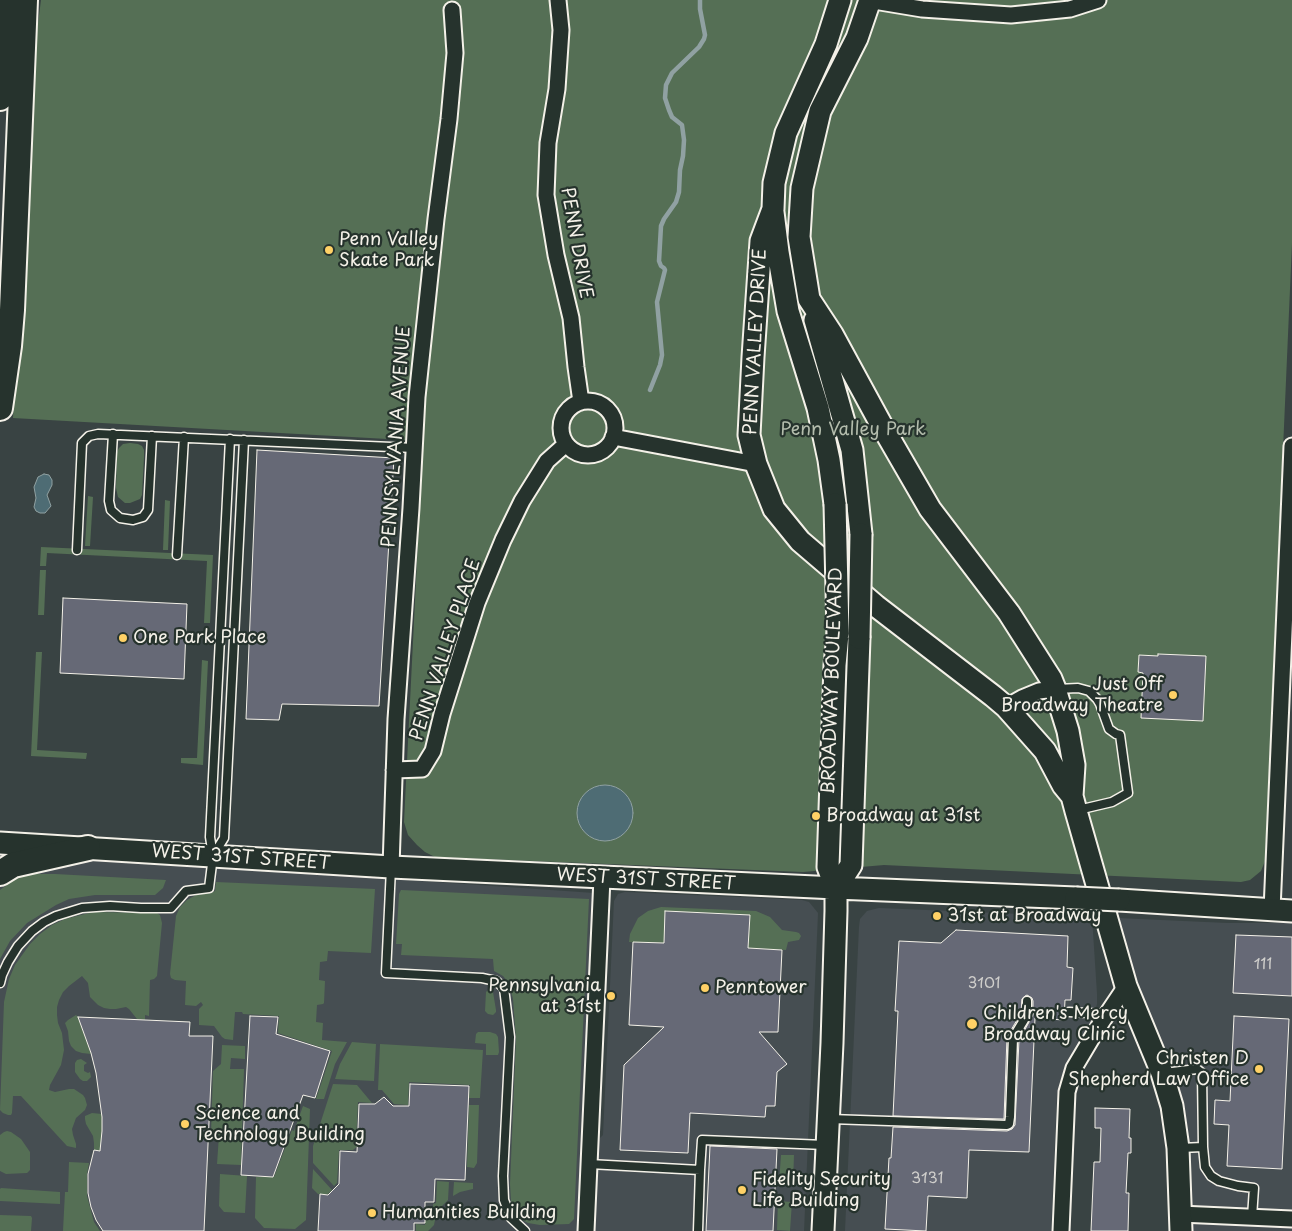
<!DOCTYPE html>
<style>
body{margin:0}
canvas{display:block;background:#394343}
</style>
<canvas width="1292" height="1231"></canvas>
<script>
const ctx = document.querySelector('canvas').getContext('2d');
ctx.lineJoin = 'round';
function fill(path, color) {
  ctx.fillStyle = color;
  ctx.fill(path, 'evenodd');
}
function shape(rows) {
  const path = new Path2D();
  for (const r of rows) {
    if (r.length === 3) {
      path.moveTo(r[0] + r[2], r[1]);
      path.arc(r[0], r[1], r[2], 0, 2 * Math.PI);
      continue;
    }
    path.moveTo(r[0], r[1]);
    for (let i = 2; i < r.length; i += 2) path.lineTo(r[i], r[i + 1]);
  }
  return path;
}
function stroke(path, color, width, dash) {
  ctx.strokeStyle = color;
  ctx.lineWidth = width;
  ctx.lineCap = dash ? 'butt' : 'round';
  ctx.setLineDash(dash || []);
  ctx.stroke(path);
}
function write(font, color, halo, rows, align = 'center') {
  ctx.font = font + ' "Playpen Sans",sans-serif';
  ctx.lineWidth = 4.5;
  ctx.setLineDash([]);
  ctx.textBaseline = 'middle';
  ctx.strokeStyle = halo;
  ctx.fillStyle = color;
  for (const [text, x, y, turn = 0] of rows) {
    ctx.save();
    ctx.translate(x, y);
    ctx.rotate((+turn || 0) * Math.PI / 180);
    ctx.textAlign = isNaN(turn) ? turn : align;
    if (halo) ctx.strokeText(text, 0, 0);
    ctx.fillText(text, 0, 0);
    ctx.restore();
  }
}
fill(shape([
 [0,852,594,893,580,1231,0,1231],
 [625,892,802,900,809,902,818,913,804,1231,593,1231,597,1144,599,1139,603,1135,614,901,618,894],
 [879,908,1092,917,1097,994,1097,1004,1093,1017,1087,1031,1066,1064,1060,1082,1057,1096,1051,1231,845,1231,859,927,860,919,867,911],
 [1117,918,1227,923,1292,923,1292,1231,1191,1231,1190,1148,1188,1128,1182,1100,1116,925]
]), '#464e52');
fill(shape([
 [41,0,1292,0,1292,243,1265,861,1261,871,1250,880,1241,882,884,865,803,872,435,857,425,852,417,845,408,835,404,822,423,441,13,418,33,75,35,47],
 [130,443,138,444,142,446,144,450,144,457,142,495,140,499,130,503,125,503,118,497,116,488,117,452,119,448,123,444],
 [88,496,93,497,90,546,85,546],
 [165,500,170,501,168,550,163,550],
 [41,547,213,555,210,623,204,623,207,561,47,553,46,566,40,566],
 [40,570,46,570,44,615,38,615],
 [36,652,42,652,37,750,87,753,86,759,31,756],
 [202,660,208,661,203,765,181,763,181,758,197,758],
 [31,874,55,874,166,880,163,888,155,895,95,895,69,899,56,905,27,923,10,941,0,959,0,890,14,880,20,877],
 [216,882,375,889,371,953,328,951,327,961,320,962,319,980,325,981,324,1003,323,1004,317,1005,316,1022,323,1023,322,1040,347,1042,335,1064,324,1099,316,1099,332,1051,278,1033,279,1016,243,1014,242,1012,235,1012,233,1040,225,1039,222,1037,214,1026,199,1025,199,1009,203,1005,201,1002,196,1006,185,1005,186,981,175,980,171,978,170,974,176,916,180,907,187,900,196,895,211,893,215,891],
 [401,890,589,899,574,1219,569,1224,540,1225,528,1223,518,1218,514,1211,511,1201,510,1184,516,1039,513,999,509,983,503,976,494,971,493,959,401,955,402,944,396,944,399,894],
 [661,907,756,911,770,917,782,930,796,932,799,933,801,936,799,940,788,942,786,950,748,948,665,912,664,943,629,942,630,934,638,918,648,911],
 [93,912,157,913,160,915,162,923,157,976,154,979,150,980,149,1016,145,1015,145,1020,137,1019,129,1009,126,1007,116,1009,110,1009,104,1008,98,1005,90,997,88,983,82,976,69,986,63,992,59,1000,57,1007,57,1015,58,1023,62,1033,64,1050,61,1065,50,1085,49,1090,55,1092,69,1089,74,1089,83,1095,85,1098,87,1105,85,1110,76,1118,72,1129,73,1135,76,1144,76,1148,67,1146,21,1096,13,1096,12,1113,11,1115,8,1115,3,1113,0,1110,4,1002,9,979,15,965,30,944,40,934,52,925,65,919],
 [488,990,491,990,493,992,496,1010,496,1012,493,1015,488,1014,485,1011,486,992],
 [76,1015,78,1017,91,1054,82,1053,76,1051,71,1046,69,1041,68,1031,65,1023,68,1020],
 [478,1032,490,1032,496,1034,498,1037,499,1052,498,1055,486,1055,486,1044,475,1043,476,1034],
 [352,1042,376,1044,374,1081,335,1079,340,1064],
 [380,1044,483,1050,480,1098,469,1098,470,1085,409,1082,408,1105,394,1104,382,1090,378,1090],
 [222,1045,245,1046,245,1059,231,1058,230,1069,244,1069,241,1165,217,1164,219,1135,211,1134,213,1071,221,1064],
 [81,1059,87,1063,84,1065,84,1071,88,1073,90,1072,91,1077,87,1081,83,1081,80,1079,75,1072,75,1063,77,1060],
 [333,1084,357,1085,372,1103,358,1102,356,1142,359,1145,353,1150,339,1150,337,1183,334,1186,313,1163,313,1146],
 [469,1105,479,1105,477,1163,474,1168,467,1167],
 [303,1106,310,1109,306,1220,295,1229,264,1228,255,1218,256,1177,274,1177,292,1130,294,1131],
 [92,1113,102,1114,102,1131,100,1151,94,1150,94,1143,93,1136,86,1124,85,1119,85,1116],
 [7,1131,11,1132,21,1139,30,1152,30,1170,27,1173,6,1174,0,1171,0,1135,4,1132],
 [781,1155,794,1155,793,1184,779,1183],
 [69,1162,89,1163,87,1174,87,1196,94,1222,100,1231,63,1231,65,1192,68,1192],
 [313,1169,332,1190,328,1194,318,1194,312,1188],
 [220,1174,247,1176,245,1213,224,1212,219,1206],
 [437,1181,449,1182,448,1200,440,1208,433,1208,433,1204,436,1203],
 [454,1182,473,1183,473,1189,460,1192,453,1196],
 [1,1188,60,1192,60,1204,0,1201,0,1189],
 [778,1201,792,1202,790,1231,777,1230],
 [426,1214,436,1215,434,1225,428,1231,416,1231,416,1224,425,1225],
 [0,1215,31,1216,32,1218,31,1231,0,1231]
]), '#556f55');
const water = shape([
 [44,474,49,475,52,480,52,485,47,495,51,506,45,513,40,513,36,511,34,507,36,498,34,487,38,477,44,474],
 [605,813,28]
]);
fill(water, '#4e6c74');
stroke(water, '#90a1a2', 1);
stroke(shape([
 [650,390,660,365,662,355,657,302,665,270,664,268,661,266,659,261,661,226,664,219,676,202,679,192,680,170,683,156,684,140,682,125,672,117,669,110,665,98,666,85,672,73,699,47,704,39,705,35,700,9,700,0]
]), '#90a1a2', 4.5);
const building = shape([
 [257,450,394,458,379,706,282,704,279,720,246,719,257,450],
 [63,598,187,604,184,679,60,673,63,598],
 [1158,654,1206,656,1203,721,1141,718,1143,673,1138,672,1139,655,1158,656,1158,654],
 [665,911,750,915,748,948,782,950,778,1032,759,1032,787,1064,777,1072,775,1106,766,1106,765,1117,690,1113,688,1153,620,1150,624,1065,664,1027,629,1025,633,942,664,943,665,911],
 [956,930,1068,936,1067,967,1073,968,1071,1000,1065,1000,1064,1020,1035,1018,1029,1152,969,1150,967,1198,928,1196,926,1231,885,1229,889,1158,891,1158,893,1127,1007,1131,1012,1129,1015,1125,1019,1040,1033,1015,1033,1001,1032,998,1027,995,1025,996,1022,999,1021,1013,1007,1037,1004,1119,893,1116,898,1011,895,1011,899,941,941,943,956,930],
 [1236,935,1292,937,1292,996,1233,993,1236,935],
 [250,1016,278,1017,276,1034,330,1051,315,1098,303,1095,273,1177,241,1175,250,1016],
 [1234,1016,1289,1019,1282,1169,1227,1166,1229,1125,1214,1124,1215,1100,1230,1101,1234,1016],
 [78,1017,190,1022,189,1036,213,1036,204,1231,103,1231,96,1220,91,1207,88,1193,88,1174,94,1150,100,1151,102,1131,102,1117,96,1073,91,1053,78,1017],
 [410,1084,469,1086,465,1180,435,1179,434,1202,425,1202,425,1223,414,1223,414,1231,318,1231,320,1194,328,1195,339,1184,340,1151,357,1152,359,1104,375,1104,384,1097,393,1106,409,1106,410,1084],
 [1095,1108,1130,1109,1129,1138,1131,1138,1131,1153,1128,1153,1126,1193,1129,1193,1128,1231,1091,1231,1094,1162,1100,1162,1101,1128,1095,1128,1095,1108],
 [710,1146,777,1149,773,1231,706,1231,710,1146]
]);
fill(building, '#666976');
stroke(building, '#f4f1e8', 1);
const lane = shape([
 [113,434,109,501,111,510,120,518,133,520,143,517,148,510,152,436],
 [77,550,82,443,89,436,98,434,414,448],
 [177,555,184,437],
 [1057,689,1078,688,1089,691,1097,699,1100,704,1109,729,1116,734,1120,735,1128,793,1112,802,1078,810],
 [214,854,224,838,244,440],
 [391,868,386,973,482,978,496,981,504,988,510,1037,503,1176,504,1200,511,1218,525,1231],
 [0,983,2,975,8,962,18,946,32,931,44,922,56,916,82,908,110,906,141,908,171,908,186,891,209,888,213,856,210,837,230,439],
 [1069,1012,1107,1014],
 [1164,1073,1197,1069,1202,1073,1203,1147,1205,1167,1211,1176,1219,1181,1238,1186,1254,1188,1252,1217],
 [830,1119,1007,1125,1009,1124,1010,1117,1013,1038,1027,1015,1027,1001],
 [1180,1148,1203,1147],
 [589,1164,700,1170,698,1231],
 [700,1170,702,1140,825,1145]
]);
const street = shape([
 [558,0,561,30,557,89,548,143,546,195,556,255,571,318,576,367,581,402],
 [868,0,922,9,1011,15,1070,9,1098,0],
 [588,428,27],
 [613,437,756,464],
 [1006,707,1022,698,1039,691,1055,689],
 [394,770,422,769,433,751,442,714,477,603,503,540,522,501,547,461,566,444],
 [391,867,396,719,411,508,417,397,436,219,449,119,455,53,452,10],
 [1272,910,1292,446],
 [1180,1214,1292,1219],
 [586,1231,602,878],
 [1061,1231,1067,1092,1074,1068,1099,1026,1126,986]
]);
const secondary = shape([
 [840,0,826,44,786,133,774,183,773,209,761,241,753,357,749,435,756,464,774,509,800,541,876,606,993,696,1006,707,1045,751,1063,785,1072,796],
 [870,0,857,38,820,111,802,188,799,237,809,299,832,334,882,426,930,509,1009,613,1051,679,1055,689,1068,731,1074,765,1072,796,1076,811,1126,986,1162,1073,1172,1106,1178,1148,1181,1231],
 [773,212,778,252,788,311,818,408,829,460,835,504],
 [815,320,852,450,861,534],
 [0,843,391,867,836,888,1076,898],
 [836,888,851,865,859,638],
 [1119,900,1292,911],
 [823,1231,832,1043,836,911,836,888,828,867,835,665,838,634]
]);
const primary = shape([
 [0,98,4,0],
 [0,408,9,346,12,310,25,0],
 [0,873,13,865,88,848]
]);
stroke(lane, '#f4f1e8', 11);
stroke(street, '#f4f1e8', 19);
stroke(secondary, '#f4f1e8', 25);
stroke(primary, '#f4f1e8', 28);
stroke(lane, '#26332d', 8);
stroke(street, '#26332d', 15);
stroke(secondary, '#26332d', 21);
stroke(primary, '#26332d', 24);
const secondaryBridge = shape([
 [835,504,838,634],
 [859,638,861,534],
 [1076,898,1119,900]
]);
stroke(secondaryBridge, '#f4f1e8', 25, []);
stroke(secondaryBridge, '#26332d', 21);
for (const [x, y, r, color] of [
 [329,250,5,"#ffd166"],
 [123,638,5,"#ffd166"],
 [1173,695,5,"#ffd166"],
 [816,816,5,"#ffd166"],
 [937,916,5,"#ffd166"],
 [705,988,5,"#ffd166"],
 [611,996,5,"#ffd166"],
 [972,1024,6,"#ffd166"],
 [1259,1069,5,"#ffd166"],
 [185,1124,5,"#ffd166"],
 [742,1190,5,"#ffd166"],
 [372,1213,5,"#ffd166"]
]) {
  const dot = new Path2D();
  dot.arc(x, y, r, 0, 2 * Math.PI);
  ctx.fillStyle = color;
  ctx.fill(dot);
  stroke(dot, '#26332d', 2);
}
write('15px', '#d0cfcc', null, [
 ["111",1263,965],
 ["3101",984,984],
 ["3131",927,1179]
]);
write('18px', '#f4f1e8', '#26332d', [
 ["Penn Valley",339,240],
 ["Skate Park",339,261],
 ["One Park Place",133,638],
 ["Just Off",1163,685,"right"],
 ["Broadway Theatre",1163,706,"right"],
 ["Broadway at 31st",826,816],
 ["31st at Broadway",947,916],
 ["Pennsylvania",601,986,"right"],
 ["at 31st",601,1007,"right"],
 ["Penntower",715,988],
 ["Children's Mercy",983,1014],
 ["Broadway Clinic",983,1035],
 ["Christen D",1249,1059,"right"],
 ["Shepherd Law Office",1249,1080,"right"],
 ["Science and",195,1114],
 ["Technology Building",195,1135],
 ["Fidelity Security",752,1180],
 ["Life Building",752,1201],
 ["Humanities Building",382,1213]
], 'left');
write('18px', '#f4f1e8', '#26332d', [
 ["PENN DRIVE",576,243,80],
 ["PENN VALLEY DRIVE",756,342,-87],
 ["PENNSYLVANIA AVENUE",397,437,-86],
 ["PENN VALLEY PLACE",446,650,-72],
 ["BROADWAY BOULEVARD",833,681,-88],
 ["WEST 31ST STREET",241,858,4],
 ["WEST 31ST STREET",646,880,3]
]);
write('18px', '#b4bdad', '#26332d', [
 ["Penn Valley Park",853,430]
]);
</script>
